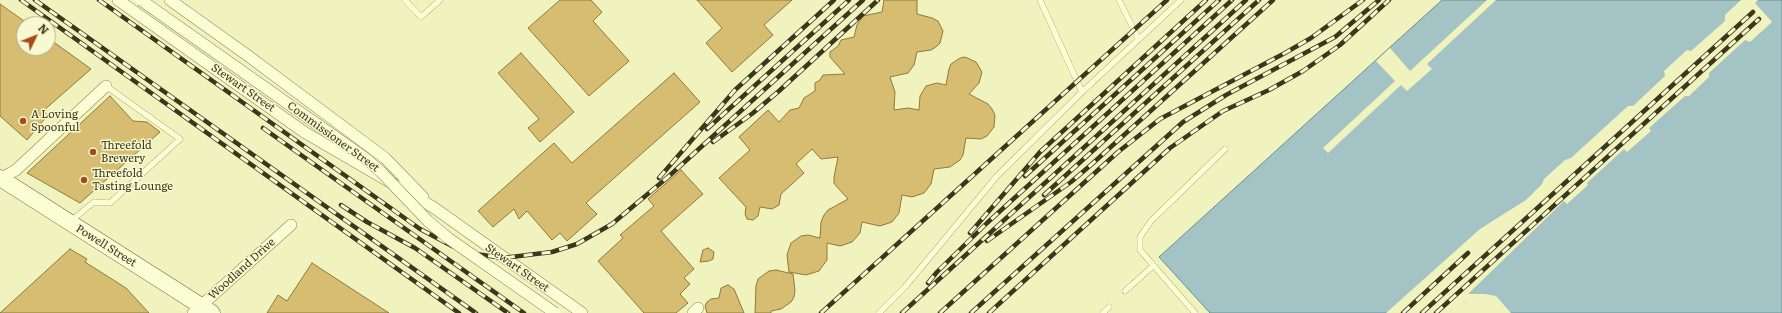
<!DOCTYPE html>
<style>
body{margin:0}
#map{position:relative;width:1782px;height:313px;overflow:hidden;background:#f1f3bf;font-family:Literata,serif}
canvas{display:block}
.north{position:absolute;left:16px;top:16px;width:40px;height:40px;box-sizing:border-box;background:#f7f9d0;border:1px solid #acab88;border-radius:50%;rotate:47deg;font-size:11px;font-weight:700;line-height:16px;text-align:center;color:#3c361b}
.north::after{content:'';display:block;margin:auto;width:14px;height:18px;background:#a54b1e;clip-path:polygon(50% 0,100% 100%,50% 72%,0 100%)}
</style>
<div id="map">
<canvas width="1782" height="313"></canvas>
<div class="north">N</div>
</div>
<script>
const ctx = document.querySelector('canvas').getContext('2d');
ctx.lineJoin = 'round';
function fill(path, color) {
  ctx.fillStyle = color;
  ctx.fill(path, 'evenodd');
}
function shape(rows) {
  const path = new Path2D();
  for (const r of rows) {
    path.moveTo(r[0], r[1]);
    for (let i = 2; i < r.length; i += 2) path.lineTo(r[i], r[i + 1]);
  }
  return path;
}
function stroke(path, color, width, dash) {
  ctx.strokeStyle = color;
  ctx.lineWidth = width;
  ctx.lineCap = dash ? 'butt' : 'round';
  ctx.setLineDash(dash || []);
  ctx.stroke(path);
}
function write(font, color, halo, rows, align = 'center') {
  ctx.font = font + ' Literata,serif';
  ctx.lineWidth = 3;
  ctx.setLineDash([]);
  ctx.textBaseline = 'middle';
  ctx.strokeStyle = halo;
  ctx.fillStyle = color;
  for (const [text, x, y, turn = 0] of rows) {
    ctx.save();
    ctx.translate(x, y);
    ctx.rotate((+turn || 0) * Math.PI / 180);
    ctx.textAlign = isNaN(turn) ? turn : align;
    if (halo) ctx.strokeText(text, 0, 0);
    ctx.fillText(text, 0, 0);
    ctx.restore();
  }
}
const water = shape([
 [1442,0,1782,0,1782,313,1492,313,1477,300,1445,305,1437,313,1210,313,1159,257,1442,0]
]);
fill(water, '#a3c3c5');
stroke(water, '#699094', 1);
fill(shape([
 [1487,0,1496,0,1427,64,1432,69,1407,91,1401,85,1328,153,1323,148,1395,81,1376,61,1390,48,1410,71],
 [1741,0,1758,0,1755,3,1772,22,1750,42,1745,40,1709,73,1709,77,1689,96,1685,96,1649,128,1651,131,1627,152,1624,149,1587,183,1588,185,1567,204,1564,201,1468,294,1485,294,1496,296,1511,313,1490,313,1477,302,1466,302,1446,307,1440,313,1386,313,1480,229,1526,200,1542,184,1544,179,1565,160,1571,158,1628,106,1633,106,1665,76,1664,71,1687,50,1691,51,1725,21,1725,15]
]), '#f1f3bf');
const building = shape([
 [560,0,591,0,602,12,593,21,629,61,589,96,528,28,560,0],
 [697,0,792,0,764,25,773,35,732,72,706,43,722,28,697,0],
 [884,0,917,0,917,14,932,18,938,21,943,31,940,43,936,47,931,50,917,52,914,65,908,73,890,77,895,92,894,110,908,108,919,110,920,96,926,86,937,83,946,85,949,69,951,64,960,58,965,57,976,62,982,72,979,83,969,94,988,104,992,109,995,115,994,127,987,136,981,139,966,138,963,155,960,160,950,167,934,169,931,184,924,193,912,197,902,195,899,213,892,222,880,226,862,222,860,233,852,242,840,246,827,243,827,260,819,271,806,275,789,272,787,255,791,243,801,236,808,235,820,238,821,222,824,215,828,210,848,199,837,187,834,183,834,177,838,157,821,159,812,149,796,164,804,173,781,194,779,205,772,209,760,207,758,216,753,220,747,219,745,214,746,207,719,178,750,150,739,137,768,110,779,122,790,110,799,108,804,98,815,91,815,83,820,80,823,75,845,74,830,57,830,52,838,46,841,40,854,37,857,25,863,16,882,12,884,0],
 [0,4,24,21,24,48,48,48,48,38,91,69,43,111,48,115,27,140,0,116,0,4],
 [521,53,574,112,540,142,528,128,539,119,498,73,521,53],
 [674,73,700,102,586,203,597,214,567,241,560,233,552,240,527,211,519,219,514,209,493,227,478,211,554,143,572,163,674,73],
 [110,96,133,121,147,122,160,132,80,203,27,173,110,96],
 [681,170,703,194,661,231,694,269,684,278,690,284,680,294,688,303,676,313,644,313,598,261,623,238,620,235,654,206,648,199,681,170],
 [708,248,714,252,713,259,709,261,700,262,703,250,708,248],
 [70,249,87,259,85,262,126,288,149,313,0,313,70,249],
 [312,263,389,313,267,313,278,295,287,301,312,263],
 [776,270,793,274,795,291,794,297,791,302,781,309,771,311,771,313,755,313,756,286,758,279,769,271,776,270],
 [728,285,734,289,744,313,707,313,705,306,707,302,711,299,719,298,721,288,728,285]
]);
fill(building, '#d6bd71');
stroke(building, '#907938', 1);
const lane = shape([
 [405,0,421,17,440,0],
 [1040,0,1082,92],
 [1119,0,1138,38],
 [71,221,94,202,110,203,180,139,106,86],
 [1125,291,1153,266],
 [879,313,905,287,997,176,1082,92,1181,0],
 [1103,313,1109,307],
 [1195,313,1140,250,1140,237,1151,221,1225,149]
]);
const street = shape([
 [118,0,304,132,433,207,582,313],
 [170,0,247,55,385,158,423,197],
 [0,179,16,170,106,86],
 [193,313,291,225],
 [693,313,698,308]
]);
const secondary = shape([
 [0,178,212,313]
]);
stroke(lane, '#8e8755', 6);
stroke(street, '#8e8755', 12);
stroke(secondary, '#706738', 17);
stroke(lane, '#fbfdd4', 5.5);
stroke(street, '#fbfdd4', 11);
stroke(secondary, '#fbfdd4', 16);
const rail = shape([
 [21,0,459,313],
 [35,0,476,313],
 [99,0,420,229,452,246,476,254,503,258,552,252,577,244,612,224,668,177,863,0],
 [263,128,524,313],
 [707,129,849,0],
 [713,142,753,113,779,91,878,0],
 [1025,176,1219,0],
 [659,178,735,90,834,0],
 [1044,195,1259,0],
 [341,205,367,222,415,248,508,313],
 [970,233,1040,152,1206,0],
 [987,241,1071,182,1092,164,1273,0],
 [928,283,937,272,987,223,1232,0],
 [821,313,1167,0],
 [902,313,1246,0],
 [940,313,1118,152,1160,119,1285,53,1311,38,1363,0],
 [971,313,1183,122,1226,95,1335,37,1379,0],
 [989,313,1170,148,1223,111,1269,90,1303,71,1340,45,1389,0],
 [1403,313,1468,253],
 [1422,313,1753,12],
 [1436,313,1759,19]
]);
stroke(rail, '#3c361b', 4.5);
stroke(rail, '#f7f9d0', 3, [9]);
const streetBridge = shape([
 [141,0,365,158,381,172,428,221,448,238,555,313]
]);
stroke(streetBridge, '#8e8755', 12, []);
stroke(streetBridge, '#fbfdd4', 11);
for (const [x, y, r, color] of [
 [23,121,4,"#a54b1e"],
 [93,152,4,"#a54b1e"],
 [84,180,4,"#a54b1e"]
]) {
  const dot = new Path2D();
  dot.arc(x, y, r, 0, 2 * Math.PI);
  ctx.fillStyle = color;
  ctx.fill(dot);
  stroke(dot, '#f7f9d0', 1.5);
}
write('11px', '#3c361b', '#f7f9d0', [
 ["Stewart Street",243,88,35],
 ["Commissioner Street",333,137,36],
 ["Powell Street",106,246,32],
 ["Stewart Street",517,268,35],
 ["Woodland Drive",242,269,-42]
]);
write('11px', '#3c361b', '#f7f9d0', [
 ["A Loving",31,115],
 ["Spoonful",31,128],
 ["Threefold",101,146],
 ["Brewery",101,159],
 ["Threefold",92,174],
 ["Tasting Lounge",92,187]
], 'left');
</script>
